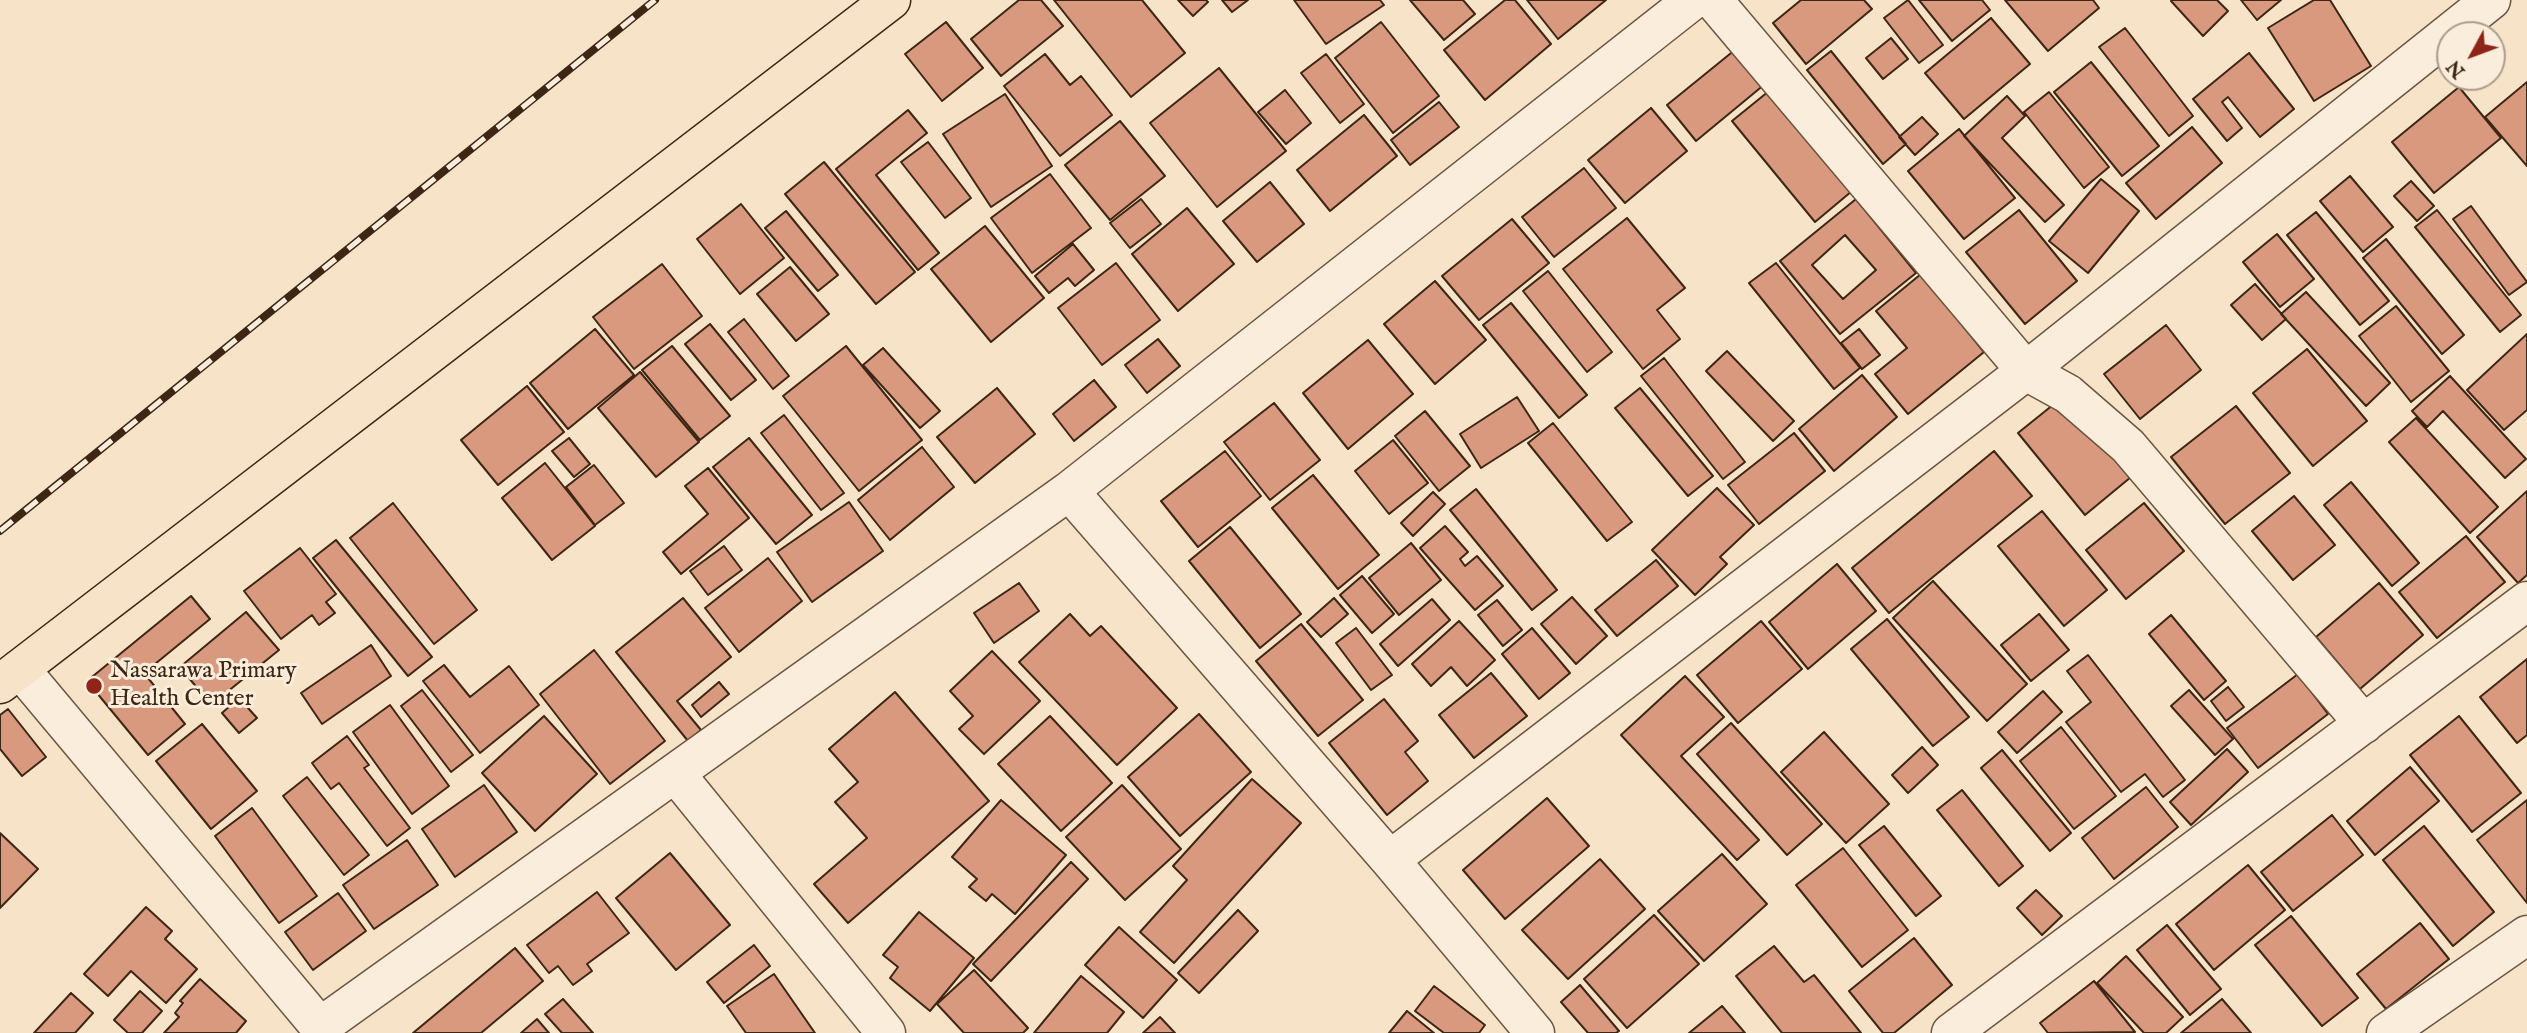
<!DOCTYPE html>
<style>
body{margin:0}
#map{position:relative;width:2527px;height:1033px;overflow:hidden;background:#f7e3c8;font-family:"IM FELL English",serif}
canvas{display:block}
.north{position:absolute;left:2436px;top:21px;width:70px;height:70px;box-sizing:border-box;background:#faeddb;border:2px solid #af9d8b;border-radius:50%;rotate:229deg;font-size:19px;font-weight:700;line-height:28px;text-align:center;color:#3e2614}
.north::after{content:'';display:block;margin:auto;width:24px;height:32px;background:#8f2418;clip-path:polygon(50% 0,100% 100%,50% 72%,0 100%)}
</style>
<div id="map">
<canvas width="2527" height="1033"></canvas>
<div class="north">N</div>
</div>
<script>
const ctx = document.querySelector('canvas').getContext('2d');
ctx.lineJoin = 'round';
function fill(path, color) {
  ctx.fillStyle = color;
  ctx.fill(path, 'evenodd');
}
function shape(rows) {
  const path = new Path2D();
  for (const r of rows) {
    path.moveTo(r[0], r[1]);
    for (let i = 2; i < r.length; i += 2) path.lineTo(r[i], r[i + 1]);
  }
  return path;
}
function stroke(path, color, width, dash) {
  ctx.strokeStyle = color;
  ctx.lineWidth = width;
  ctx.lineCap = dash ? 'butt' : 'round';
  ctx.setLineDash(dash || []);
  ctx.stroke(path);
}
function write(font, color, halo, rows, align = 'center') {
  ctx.font = font + ' "IM FELL English",serif';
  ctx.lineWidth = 6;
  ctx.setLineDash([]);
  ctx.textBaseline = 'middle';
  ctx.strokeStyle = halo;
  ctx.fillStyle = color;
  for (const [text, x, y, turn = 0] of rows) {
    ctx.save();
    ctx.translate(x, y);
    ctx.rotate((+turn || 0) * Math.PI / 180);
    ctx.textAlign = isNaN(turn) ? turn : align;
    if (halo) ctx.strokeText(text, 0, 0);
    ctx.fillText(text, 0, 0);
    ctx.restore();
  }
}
const building = shape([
 [1019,0,1041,0,1063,26,1001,76,971,39,1019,0],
 [1054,0,1142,0,1185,53,1131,97,1054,0],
 [1178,0,1206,0,1208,2,1193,16,1178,0],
 [1222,0,1248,0,1232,12,1222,0],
 [1294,0,1380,0,1384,5,1326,44,1294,0],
 [1410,0,1463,0,1475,14,1444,40,1410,0],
 [1505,0,1515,0,1551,44,1485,100,1444,50,1505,0],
 [1527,0,1606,0,1558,39,1527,0],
 [1801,0,1864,0,1872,9,1806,64,1773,23,1801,0],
 [1908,0,1943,45,1919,63,1884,18,1908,0],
 [1919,0,1982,0,1990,10,1952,41,1919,0],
 [2005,0,2093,0,2099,8,2048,51,2005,0],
 [2172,0,2217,0,2228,11,2203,36,2171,1,2172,0],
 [2241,0,2281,0,2257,20,2241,0],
 [2314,0,2330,0,2371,66,2314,101,2268,28,2314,0],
 [1991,18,2030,64,1964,119,1925,73,1991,18],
 [946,22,983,68,942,101,905,54,946,22],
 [1381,22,1439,96,1393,133,1335,58,1381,22],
 [2125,28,2193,116,2169,136,2099,47,2125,28],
 [1891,38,1908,59,1883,79,1866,58,1891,38],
 [1736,49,1765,84,1696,141,1667,105,1736,49],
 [1831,51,1906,144,1883,164,1807,70,1831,51],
 [2249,53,2294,109,2260,137,2228,97,2222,102,2242,128,2227,141,2193,99,2249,53],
 [1045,54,1070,85,1081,76,1112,115,1060,156,1004,86,1045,54],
 [1326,54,1364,104,1340,123,1301,73,1326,54],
 [2091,62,2159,146,2122,176,2054,92,2091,62],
 [1219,68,1286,151,1217,207,1150,123,1219,68],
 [2527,82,2527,166,2485,117,2527,82],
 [2459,87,2501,138,2434,193,2392,142,2459,87],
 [1285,90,1311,123,1286,144,1258,112,1285,90],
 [1769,91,1852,191,1815,222,1732,121,1769,91],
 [2049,92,2109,167,2084,188,2024,112,2049,92],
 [1005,94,1052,166,991,207,943,134,1005,94],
 [2007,96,2025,116,2002,138,2064,205,2045,222,1964,136,2007,96],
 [1439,102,1459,127,1410,165,1391,140,1439,102],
 [1651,108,1687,151,1625,203,1588,160,1651,108],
 [908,110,927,133,876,175,939,253,918,270,836,169,908,110],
 [1364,115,1397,156,1330,211,1297,170,1364,115],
 [1922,117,1938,134,1915,155,1899,137,1922,117],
 [1120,121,1165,176,1110,220,1065,165,1120,121],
 [2192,127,2222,163,2156,219,2126,183,2192,127],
 [1959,129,2015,198,1964,239,1908,171,1959,129],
 [928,142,971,198,945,218,901,162,928,142],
 [824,162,915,272,876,304,785,194,824,162],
 [1584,168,1616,208,1554,257,1522,217,1584,168],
 [1050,174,1091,228,1032,273,991,218,1050,174],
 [2350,176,2393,227,2363,252,2320,201,2350,176],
 [2101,179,2139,211,2088,273,2049,241,2101,179],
 [2411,181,2434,206,2417,221,2394,196,2411,181],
 [1270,182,1304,224,1257,262,1223,221,1270,182],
 [1141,199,1161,224,1130,248,1110,223,1141,199],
 [1856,199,1916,273,1840,334,1780,261,1856,199],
 [1845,235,1876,270,1843,299,1812,265,1845,235],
 [741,204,784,258,740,294,697,239,741,204],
 [2471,206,2527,282,2509,295,2453,219,2471,206],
 [1187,208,1234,264,1178,311,1132,254,1187,208],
 [2019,210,2077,281,2025,324,1966,252,2019,210],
 [2437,210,2521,315,2500,332,2415,227,2437,210],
 [786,211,838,275,818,291,765,228,786,211],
 [2316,212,2389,301,2360,325,2287,235,2316,212],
 [1627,218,1685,288,1657,310,1680,339,1643,369,1563,269,1627,218],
 [1512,219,1549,263,1479,320,1442,276,1512,219],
 [985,226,1044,298,991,342,931,269,985,226],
 [2277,234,2314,279,2280,307,2243,262,2277,234],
 [2386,239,2464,335,2442,354,2363,258,2386,239],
 [1073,244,1094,270,1075,286,1068,278,1049,293,1035,276,1073,244],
 [1116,263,1160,320,1102,365,1058,308,1116,263],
 [1776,263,1860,368,1834,389,1749,283,1776,263],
 [662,264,702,316,634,369,593,317,662,264],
 [790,267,829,314,796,341,757,294,790,267],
 [1548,271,1612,352,1587,372,1523,291,1548,271],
 [1921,274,1984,352,1908,414,1875,374,1907,348,1876,311,1921,274],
 [1435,281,1486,340,1435,384,1384,324,1435,281],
 [2255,284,2286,319,2262,340,2231,305,2255,284],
 [2306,292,2390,383,2366,406,2281,314,2306,292],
 [1511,303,1587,395,1559,418,1483,325,1511,303],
 [2396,306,2449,371,2411,402,2359,336,2396,306],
 [744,319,789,376,773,389,728,332,744,319],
 [710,324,756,380,731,400,685,344,710,324],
 [2166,325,2201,370,2140,419,2104,374,2166,325],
 [595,329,634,375,568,429,530,383,595,329],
 [1859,329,1880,355,1862,369,1841,343,1859,329],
 [2527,334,2527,410,2504,430,2467,390,2527,334],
 [1158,339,1180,366,1147,393,1125,365,1158,339],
 [1368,340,1413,394,1348,449,1303,393,1368,340],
 [672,346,730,416,700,440,642,370,672,346],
 [846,346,922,440,859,491,783,396,846,346],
 [883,348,940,411,920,428,863,365,883,348],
 [2307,349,2367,421,2313,466,2253,393,2307,349],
 [1727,351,1794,421,1773,441,1706,371,1727,351],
 [1664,358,1745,462,1723,479,1641,376,1664,358],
 [640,372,699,442,656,477,598,408,640,372],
 [1862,375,1897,417,1834,471,1799,429,1862,375],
 [2450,376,2526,459,2505,478,2443,411,2427,427,2412,411,2450,376],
 [1094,380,1116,407,1074,441,1053,414,1094,380],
 [527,386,564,432,498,485,461,440,527,386],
 [997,388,1035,434,975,483,937,437,997,388],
 [1640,388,1713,476,1688,496,1615,408,1640,388],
 [2064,396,2131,477,2085,515,2018,433,2064,396],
 [1517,397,1539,431,1481,468,1460,434,1517,397],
 [1274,403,1320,460,1270,500,1224,442,1274,403],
 [2236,406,2290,473,2225,524,2171,457,2236,406],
 [1425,411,1470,466,1439,491,1395,436,1425,411],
 [784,415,844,493,821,510,761,433,784,415],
 [2416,418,2498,507,2470,533,2389,442,2416,418],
 [1553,423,1632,522,1607,541,1528,443,1553,423],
 [1794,433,1825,471,1759,524,1728,485,1794,433],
 [569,438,590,464,574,477,552,451,569,438],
 [749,438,812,515,776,544,713,467,749,438],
 [1393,440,1428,483,1389,514,1355,471,1393,440],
 [922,447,954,487,890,540,858,500,922,447],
 [1225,451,1261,496,1198,547,1161,501,1225,451],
 [1994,451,2032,496,1889,613,1852,568,1994,451],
 [545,463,595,526,552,560,502,498,545,463],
 [594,465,624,503,595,525,566,487,594,465],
 [708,468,749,518,681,574,663,552,708,514,685,486,708,468],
 [1313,475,1379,555,1338,589,1272,508,1313,475],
 [2351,482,2419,563,2392,586,2324,505,2351,482],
 [1717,488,1754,525,1720,557,1727,564,1695,595,1652,550,1717,488],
 [1476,489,1557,590,1532,610,1450,510,1476,489],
 [2527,491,2527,575,2518,583,2477,537,2527,491],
 [1433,492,1445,504,1413,536,1401,523,1433,492],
 [2294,496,2335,545,2293,580,2252,531,2294,496],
 [849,502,883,551,812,602,777,552,849,502],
 [393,503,477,610,434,644,350,538,393,503],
 [2144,503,2184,551,2126,599,2086,550,2144,503],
 [2042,511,2107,590,2064,626,1998,546,2042,511],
 [1445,526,1468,552,1460,559,1465,566,1477,556,1503,586,1475,610,1420,548,1445,526],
 [1230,527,1301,614,1260,648,1189,561,1230,527],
 [2466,536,2505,582,2437,638,2399,592,2466,536],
 [336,540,432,657,408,676,313,558,336,540],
 [1411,543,1441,580,1399,615,1369,578,1411,543],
 [724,546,742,570,708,595,690,571,724,546],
 [300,548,336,594,326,602,335,613,319,625,312,615,281,639,244,591,300,548],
 [768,558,802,601,739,652,705,608,768,558],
 [1656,560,1678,586,1617,636,1595,610,1656,560],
 [1837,564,1876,611,1808,669,1769,622,1837,564],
 [1362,576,1394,614,1372,633,1340,595,1362,576],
 [1933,581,2027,684,1987,721,1893,618,1933,581],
 [1019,583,1039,611,994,643,974,613,1019,583],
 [2379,583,2423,635,2360,689,2316,637,2379,583],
 [191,596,210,619,144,673,185,724,148,755,87,681,191,596],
 [1572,597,1607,636,1576,664,1541,624,1572,597],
 [683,598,731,657,677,701,701,730,688,741,616,652,683,598],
 [1334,598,1348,614,1321,637,1307,622,1334,598],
 [1432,599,1450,620,1398,666,1380,644,1432,599],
 [1497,600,1522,630,1503,646,1478,615,1497,600],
 [246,612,279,650,211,705,180,667,246,612],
 [1070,614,1090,636,1101,626,1177,708,1117,765,1019,662,1070,614],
 [2039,614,2069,650,2031,681,2001,645,2039,614],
 [2171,615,2226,681,2204,700,2149,634,2171,615],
 [1887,619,1969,717,1933,746,1851,649,1887,619],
 [1459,621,1495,660,1467,686,1451,667,1431,686,1412,664,1459,621],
 [1761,621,1802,669,1738,723,1697,675,1761,621],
 [1301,624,1363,700,1318,736,1256,661,1301,624],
 [1356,628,1392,675,1371,690,1336,643,1356,628],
 [1532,628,1570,673,1539,699,1502,654,1532,628],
 [371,645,391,676,322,724,301,693,371,645],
 [594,650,665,741,610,784,540,694,594,650],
 [992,651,1040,701,984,754,959,729,973,716,950,691,992,651],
 [2088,655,2185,780,2163,797,2145,774,2121,792,2066,722,2091,702,2067,671,2088,655],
 [2527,659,2527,735,2517,743,2480,697,2527,659],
 [444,665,470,697,509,666,539,705,480,753,423,681,444,665],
 [1491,673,1527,716,1474,758,1439,715,1491,673],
 [2298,674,2328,714,2258,768,2227,728,2298,674],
 [1685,676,1724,717,1681,756,1759,840,1737,860,1621,735,1685,676],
 [719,682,729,694,701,717,692,705,719,682],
 [2228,687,2244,707,2226,721,2211,701,2228,687],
 [422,690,473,755,451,772,401,706,422,690],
 [2189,690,2233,739,2215,755,2171,706,2189,690],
 [2043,691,2062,712,2017,753,1998,732,2043,691],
 [895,692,989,801,848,923,814,884,867,838,835,802,858,782,829,749,895,692],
 [239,698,257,718,239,733,222,713,239,698],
 [1384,699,1418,741,1405,752,1428,781,1387,815,1329,743,1384,699],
 [390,705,449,786,412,814,353,732,390,705],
 [8,709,46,757,22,776,0,749,0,715,8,709],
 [1199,714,1251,772,1180,836,1128,777,1199,714],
 [544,716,597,774,535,831,482,773,544,716],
 [1050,716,1112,783,1061,831,998,764,1050,716],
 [2459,716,2521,793,2472,832,2410,755,2459,716],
 [1731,723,1822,824,1787,855,1697,754,1731,723],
 [202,724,257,791,211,829,156,761,202,724],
 [2061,727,2116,796,2074,829,2020,761,2061,727],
 [1824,732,1889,804,1846,843,1781,772,1824,732],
 [347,736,369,765,364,768,410,828,387,846,339,783,331,789,312,763,347,736],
 [1922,747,1938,765,1908,793,1892,775,1922,747],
 [2227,749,2248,772,2191,825,2170,802,2227,749],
 [2002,750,2071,833,2050,851,1981,768,2002,750],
 [2410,767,2439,801,2375,855,2347,821,2410,767],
 [307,777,369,855,344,875,283,796,307,777],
 [1252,779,1301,823,1174,963,1140,932,1187,880,1173,866,1252,779],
 [484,785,517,832,455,877,422,829,484,785],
 [1122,785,1181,849,1125,900,1066,837,1122,785],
 [2146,787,2178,827,2114,879,2082,838,2146,787],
 [1962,790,2023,866,1999,886,1937,810,1962,790],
 [1547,798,1589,846,1505,919,1463,870,1547,798],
 [1001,800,1066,855,1015,914,992,894,986,901,969,887,977,879,952,857,1001,800],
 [2527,800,2527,903,2477,840,2527,800],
 [252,808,317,896,279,923,215,836,252,808],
 [2332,815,2363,855,2293,911,2261,872,2332,815],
 [1884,826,1941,896,1916,916,1859,845,1884,826],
 [2424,826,2494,912,2453,946,2383,860,2424,826],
 [0,833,38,869,0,908,0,833],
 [407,840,438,885,374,929,343,885,407,840],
 [1843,848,1908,930,1862,967,1796,885,1843,848],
 [670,853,730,925,676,970,616,898,670,853],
 [1722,854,1767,904,1704,961,1658,911,1722,854],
 [1600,859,1645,909,1568,979,1522,930,1600,859],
 [1071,862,1088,879,991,981,973,964,1071,862],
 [2248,865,2285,910,2214,970,2176,924,2248,865],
 [2036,890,2062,916,2042,935,2017,908,2036,890],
 [597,892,629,933,587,964,592,971,573,985,558,966,549,973,527,945,597,892],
 [338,893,366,931,313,970,285,932,338,893],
 [146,907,172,931,165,939,197,969,166,1003,131,971,108,996,84,974,146,907],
 [1238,910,1258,931,1199,993,1178,973,1238,910],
 [919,912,974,958,930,1011,890,978,898,967,883,955,919,912],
 [1654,915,1699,964,1627,1028,1584,979,1654,915],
 [2291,916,2358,998,2322,1026,2255,945,2291,916],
 [2420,923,2449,959,2386,1009,2357,974,2420,923],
 [2167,925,2221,989,2190,1015,2137,950,2167,925],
 [1119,927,1177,980,1143,1018,1085,965,1119,927],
 [1914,938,1952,985,1894,1033,1883,1033,1849,991,1914,938],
 [754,945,770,966,724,1003,707,982,754,945],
 [1774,946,1804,982,1814,975,1861,1033,1782,1033,1736,976,1774,946],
 [515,948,543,981,481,1033,413,1033,515,948],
 [2126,956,2183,1017,2166,1033,2144,1033,2097,983,2126,956],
 [974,970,1028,1028,1023,1033,964,1033,937,1004,974,970],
 [774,974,815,1033,746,1033,727,1006,774,974],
 [1081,976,1124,1012,1107,1033,1034,1033,1081,976],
 [200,979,246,1021,236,1033,164,1033,179,1017,175,1013,183,1003,180,1001,200,979],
 [2094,981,2135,1032,2048,1033,2040,1023,2094,981],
 [1580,985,1619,1031,1616,1033,1588,1033,1561,1002,1580,985],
 [1434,986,1485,1025,1479,1033,1444,1033,1415,1011,1434,986],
 [140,991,162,1011,142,1033,128,1033,114,1020,140,991],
 [71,993,93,1013,75,1033,34,1033,71,993],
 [563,999,593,1033,562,1033,545,1014,563,999],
 [2222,999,2251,1033,2181,1033,2222,999],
 [1722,1006,1745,1033,1689,1033,1722,1006],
 [1407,1011,1434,1033,1389,1033,1407,1011],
 [1160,1017,1175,1033,1143,1033,1160,1017],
 [537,1019,549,1033,521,1033,537,1019]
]);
fill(building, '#d8997e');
stroke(building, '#3e2614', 2);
const minor = shape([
 [1713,0,2026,371,2068,394,2128,446,2364,724],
 [1069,491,1390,860,1535,1033],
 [20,669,320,1027,1069,491,1693,0],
 [675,773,886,1033],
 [1390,860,2026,371,2491,0],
 [1951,1033,2527,601],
 [2386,1033,2527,935]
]);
const major = shape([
 [0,684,891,0]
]);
stroke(minor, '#6c5541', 41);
stroke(major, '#3e2614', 41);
stroke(minor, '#faeddb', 38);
stroke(major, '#f7e3c8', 38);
const rail = shape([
 [0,531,655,0]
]);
stroke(rail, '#3e2614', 8);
stroke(rail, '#faeddb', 5, [16]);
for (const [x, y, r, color] of [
 [94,686,9,"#8f2418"]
]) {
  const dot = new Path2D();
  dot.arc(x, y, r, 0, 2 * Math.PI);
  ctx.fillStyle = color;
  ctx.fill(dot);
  stroke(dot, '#faeddb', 2.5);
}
write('24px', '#3e2614', '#faeddb', [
 ["Nassarawa Primary",110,672],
 ["Health Center",110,700]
], 'left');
</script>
